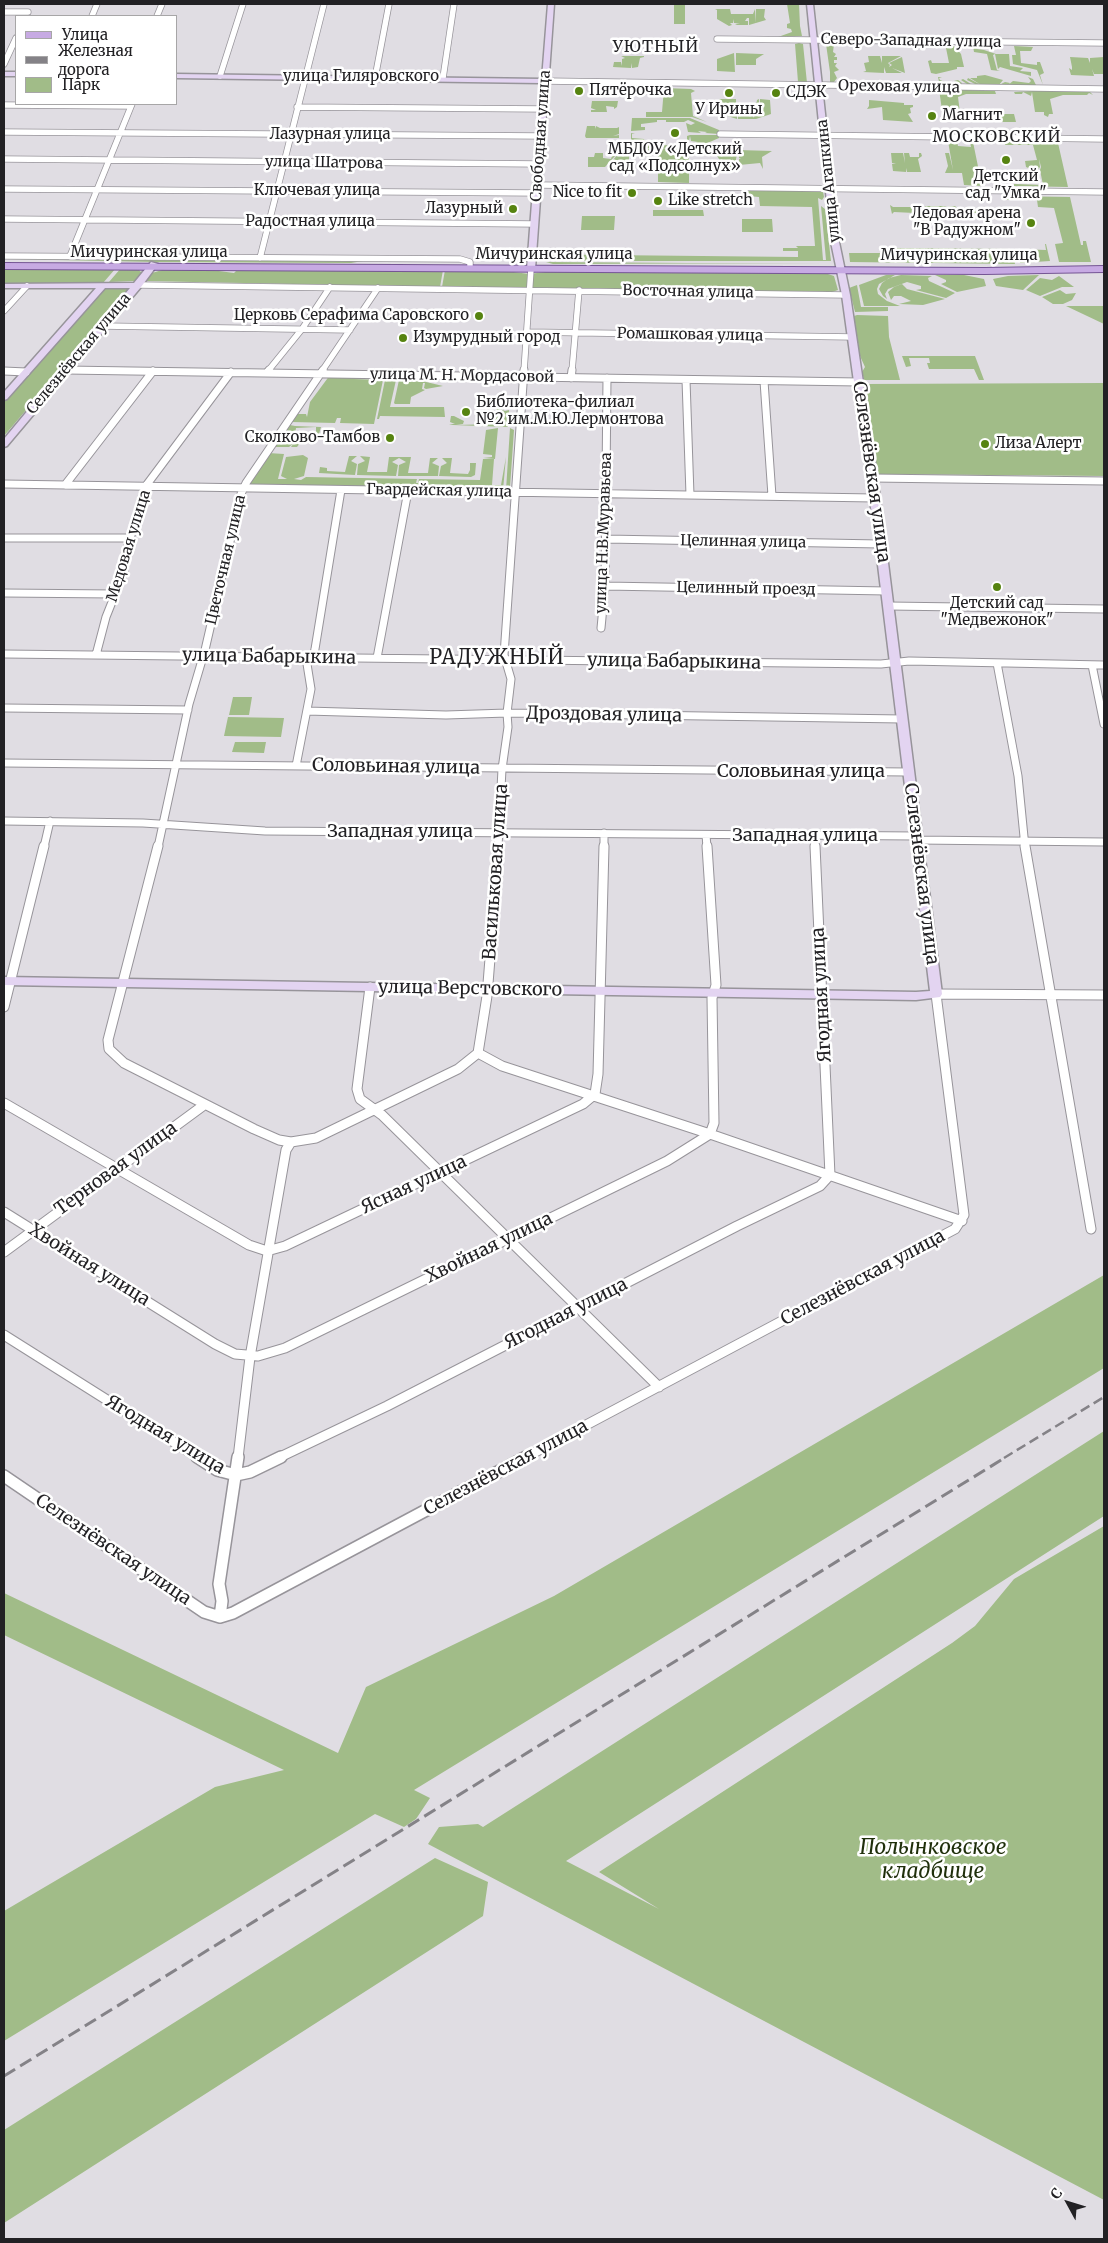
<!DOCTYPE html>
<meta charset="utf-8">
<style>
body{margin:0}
#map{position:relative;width:1108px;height:2243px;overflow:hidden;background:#e0dde3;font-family:Merriweather,serif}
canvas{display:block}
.frame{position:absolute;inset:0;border:5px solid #222124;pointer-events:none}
.legend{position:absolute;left:15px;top:15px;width:162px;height:90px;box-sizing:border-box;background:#fff;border:1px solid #a7a6a7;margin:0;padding:6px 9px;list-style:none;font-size:15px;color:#222124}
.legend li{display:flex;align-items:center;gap:10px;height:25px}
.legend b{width:25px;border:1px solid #a7a6a7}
.north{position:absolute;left:1043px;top:2178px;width:50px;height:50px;-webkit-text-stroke:4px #fff;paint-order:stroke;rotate:309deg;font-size:14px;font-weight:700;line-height:20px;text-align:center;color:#222124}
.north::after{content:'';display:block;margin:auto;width:18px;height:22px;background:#222124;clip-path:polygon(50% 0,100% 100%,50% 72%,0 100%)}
</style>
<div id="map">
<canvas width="1108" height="2243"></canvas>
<div class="frame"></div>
<ul class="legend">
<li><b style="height:6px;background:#c7aae3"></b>Улица</li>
<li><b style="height:6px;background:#848287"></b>Железная дорога</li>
<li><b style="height:14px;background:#a1bc88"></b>Парк</li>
</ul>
<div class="north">С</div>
</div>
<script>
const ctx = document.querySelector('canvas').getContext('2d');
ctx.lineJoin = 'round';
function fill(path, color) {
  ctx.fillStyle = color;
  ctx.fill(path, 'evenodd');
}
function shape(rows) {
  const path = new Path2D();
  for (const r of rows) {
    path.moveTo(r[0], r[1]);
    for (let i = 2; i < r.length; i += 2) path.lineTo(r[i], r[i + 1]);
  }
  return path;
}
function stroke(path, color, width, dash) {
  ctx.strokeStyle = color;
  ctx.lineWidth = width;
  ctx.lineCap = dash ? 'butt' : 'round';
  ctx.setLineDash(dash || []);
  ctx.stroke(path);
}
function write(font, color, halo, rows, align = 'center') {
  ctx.font = font + ' Merriweather,serif';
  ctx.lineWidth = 5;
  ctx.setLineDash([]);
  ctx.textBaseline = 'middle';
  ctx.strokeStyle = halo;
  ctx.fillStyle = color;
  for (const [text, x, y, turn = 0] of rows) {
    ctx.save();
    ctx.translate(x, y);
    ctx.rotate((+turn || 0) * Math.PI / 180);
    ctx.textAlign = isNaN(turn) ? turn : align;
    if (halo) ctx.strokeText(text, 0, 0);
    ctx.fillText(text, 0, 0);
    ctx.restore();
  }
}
fill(shape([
 [674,4,685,4,685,24,674,24],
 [787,4,799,4,800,26,802,36,778,37,792,32,791,29,787,28,787,24,790,23],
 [715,9,730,9,731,14,753,14,755,9,756,23,756,9,765,9,764,17,766,20,749,25,749,18,747,18,745,21,748,21,748,25,737,25,735,24,740,23,734,23,733,19,733,23,730,23,732,25,729,26,717,19,717,10],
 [799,43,803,44,807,83,798,82,795,44],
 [826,44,834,44,833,52,836,54,834,57,837,57,837,60,834,60,834,63,837,63,835,66,839,70,834,72,837,78,834,82,830,82,830,72],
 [930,45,954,46,961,54,964,67,957,67,957,69,936,74,931,73,928,61,934,59,931,60,932,63,949,63,946,48,930,48],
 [973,46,976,46,977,49,984,50,996,54,1009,54,1010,66,1023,68,1020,71,1031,72,1031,76,1000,67,998,69,995,54,993,55,997,70,1000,71,991,70,987,54,974,52],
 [1014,46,1033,47,1031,51,1020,51,1021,63,1037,65,1037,62,1040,62,1044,73,1040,75,1043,85,1037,70,1013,64,1012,55,1016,55],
 [734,53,735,72,717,71,717,59],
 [736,53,761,54,764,54,756,59,756,65,736,65],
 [621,56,644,56,644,57,640,58,638,67,632,68,631,63,631,68,613,67,614,62,621,62,622,66,622,59,625,58],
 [868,56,880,56,882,63,882,56,901,56,888,63,890,65,889,67,892,65,889,63,902,57,905,73,892,68,902,73,886,73,884,67,884,73,863,72,866,71,864,63,869,62],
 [1070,57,1088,58,1090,63,1090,58,1104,57,1103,60,1104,60,1104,74,1094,74,1092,69,1094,76,1071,75,1069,68,1072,70,1072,67],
 [985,75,1003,80,999,85,1005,82,1010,83,1008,85,1013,81,1029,83,1031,81,1028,77,1033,79,1036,85,940,86,938,77,942,77,939,78,940,80,950,84,958,84,954,81,958,80,962,83,961,84,967,84,961,80,963,79,971,84,975,84,967,80,968,78,981,85,970,78,977,78,977,76],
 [664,88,691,89,695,91,691,93,693,116,707,122,692,117,646,117,646,112,662,112],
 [939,89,995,91,996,94,966,94,958,97,960,113,971,114,972,111,976,111,977,114,958,115,958,117,947,119,946,111,942,110],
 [1033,91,1089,91,1093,95,1089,93,1087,95,1063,95,1050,99,1053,114,1049,114,1048,117,1044,115,1044,112,1035,112,1032,92,1031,96,1023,92,1022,94,1015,94,1014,92],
 [720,99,736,99,736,108,733,110,737,112,737,119,718,113,718,101],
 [759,99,759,108,749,108,752,110,750,113,753,113,753,118,754,116,762,116,761,110,760,111,754,111,760,110,760,99,770,100,771,114,756,119,738,119,738,112,742,113,745,110,741,111,738,106,756,106,757,100],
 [869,100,904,103,904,105,913,105,913,107,910,108,911,113,908,114,913,122,883,120,882,107,867,109,869,106],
 [592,101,618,101,617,107,614,109,614,107,606,106,607,112,591,112,591,110,596,110,591,108],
 [982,114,1014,114,1016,122,985,122],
 [632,118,690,118,719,130,719,134,705,133,707,132,698,131,701,133,688,132,686,123,691,125,695,123,688,120,684,122,666,122,666,120,657,120,657,122,641,124,641,127,645,127,645,130,631,131],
 [587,126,595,126,595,129,596,126,600,128,617,128,619,127,619,134,613,136,619,135,619,138,586,138,585,136],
 [631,133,635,134,632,134,632,138,644,139,645,145,653,145,653,148,662,148,662,145,686,146,698,142,691,141,690,136,689,141,687,141,687,136,690,135,719,135,719,138,689,151,689,183,658,182,658,155,644,155,644,159,641,159,640,150,628,149,679,149,631,148],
 [948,141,957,142,958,146,971,147,970,142,973,142,982,186,964,185,962,173,945,173,948,166,945,153,949,153,953,170],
 [1005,142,1058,143,1068,187,1014,186,1014,184,1043,185,1040,170,1041,167,1039,159,1040,167,1038,170,1034,170,1033,167,1033,170,1026,167,1025,161,1037,160,1033,145,1005,145],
 [734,149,737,149,737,153,734,154,737,155,736,159,739,170,717,170,721,168,721,162,717,156,724,156],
 [738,150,772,151,762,157,763,169,760,163,739,165,739,159,741,159,739,158],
 [595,153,603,153,603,158,611,159,612,156,615,156,605,167,588,167,588,157,594,157],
 [619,153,629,154,629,162,627,162,628,168,607,167],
 [891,153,903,153,905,163,904,153,909,153,910,157,919,157,919,153,921,153,922,156,918,159,921,172,907,172,907,168,906,172,893,171,892,164,896,163,892,163],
 [748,190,823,191,824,197,822,200,818,198,823,260,826,260,821,206,825,209,831,261,543,261,543,254,601,255,602,253,605,255,798,257,798,251,783,251,783,248,798,248,796,246,815,246,812,207,760,206,759,197,748,196],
 [1006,196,1070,197,1081,245,1083,245,1083,241,1086,241,1091,262,1059,262,1055,244,1063,243,1054,208,1038,207,1037,200,1006,200],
 [890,205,893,207,912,207,913,205,925,207,925,206,945,206,946,207,955,206,957,208,975,208,976,213,958,213,956,215,894,212,892,214],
 [653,210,703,210,704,216,653,216],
 [582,216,615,216,614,230,581,230],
 [742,219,772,219,773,232,742,232],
 [1045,244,1046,244,1050,261,1020,263,1017,249,1046,250],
 [896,248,1012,249,1015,264,850,262,849,253,896,253],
 [4,259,313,261,363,261,351,263,156,262],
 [546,262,687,263,826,263,553,264],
 [4,268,116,268,103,283,89,285,4,284],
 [121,268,139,270,142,273,136,281,109,282],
 [204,269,234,273,236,271,252,270,443,270,440,287,145,281,152,273,162,270],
 [445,270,506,271,529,274,545,272,825,273,834,276,838,290,832,292,442,287],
 [886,275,895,275,879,284,877,289,878,294,887,301,900,306,864,306,859,285],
 [901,275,932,276,928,278,929,281,955,293,946,298,916,290,921,289,921,286,907,282,888,289,885,294,887,299,883,296,879,289,882,283,889,278],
 [935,275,964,275,984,279,986,286,957,292,941,284,946,282,946,280],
 [1039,275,1023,290,996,286,993,279,1008,276],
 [1059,276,1074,287,1062,287,1040,296,1026,290,1040,278,1052,280],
 [902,284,907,289,945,299,923,305,899,304,911,301,901,296,894,296,891,300,888,292,894,287],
 [857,285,861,307,888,307,888,311,855,312,849,288],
 [105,286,131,287,85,342,80,343,76,347,78,349,4,436,4,401],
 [1060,290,1066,294,1076,293,1072,300,1063,304,1053,304,1042,297],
 [1066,306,1104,306,1104,324],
 [857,315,888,316,889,337,900,380,864,380,862,372,865,367,860,356,854,316],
 [902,356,975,356,984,380,979,380,974,369,929,369,927,363,930,363,929,358,909,358,911,366,906,367],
 [330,375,396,377,396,379,354,379,383,380,374,424,340,423,341,418,337,418,335,423,291,422,297,414,306,414,307,417,310,402],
 [385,380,396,380,390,407,444,407,445,417,380,416,379,419,377,419],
 [399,380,422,381,443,386,426,389,424,388,425,383,423,383,422,389,425,390,411,397,410,404,395,404,394,403],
 [1104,383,1104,476,876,474,864,384],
 [497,408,505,411,509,410,508,427,453,425,449,424,455,424,450,422,451,416,454,416,464,421,463,424,456,425,495,424],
 [290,425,295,426,321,427,319,434,316,434,316,427,296,428,294,440,301,441,295,443,300,443,297,447,291,447,294,443,289,447,272,447],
 [498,428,495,459,483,458,492,457,492,455,483,454,486,430],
 [510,428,514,430,510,487,506,490],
 [268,453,284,454,278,479,287,479,281,476,286,457,303,455,308,458,304,476,294,479,301,480,306,477,417,479,416,483,418,483,419,479,480,480,483,459,494,459,492,485,501,485,506,457,503,490,249,486,248,482],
 [349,456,357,456,351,461,357,464,355,475,319,473,320,467,327,468,327,471,345,472],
 [360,456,370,457,367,472,387,472,389,457,411,457,408,473,428,473,430,458,438,458,432,463,439,466,438,476,398,476,399,465,406,462,399,458,392,462,398,465,396,476,357,475,358,464,365,461],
 [442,458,452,458,450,473,468,474,470,470,470,463,476,463,475,475,471,477,439,476,441,466,447,463],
 [233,697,252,697,249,715,229,715],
 [228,717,284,718,281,737,224,736],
 [235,742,266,742,264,753,232,752],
 [1104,1275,1104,1368,414,1790,430,1798,416,1819,404,1827,375,1814,4,2041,4,1911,215,1787,284,1770,4,1635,4,1593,338,1753,366,1687,554,1596],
 [1104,1431,1104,1516,566,1861,659,1909,599,1872,952,1643,975,1626,1014,1579,1104,1526,1104,2200,428,1844,439,1827,478,1824,483,1827],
 [435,1858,488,1882,483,1916,4,2223,4,2130]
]), '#a1bc88');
const streetFar3 = shape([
 [4,12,28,12],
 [92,16,97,4],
 [157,16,162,4],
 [717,39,1104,43],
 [4,64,16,38],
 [220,76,243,4],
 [375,78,389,4],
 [443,78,454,4],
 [545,81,1104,89],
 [4,105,131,106],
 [297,107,543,109],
 [4,132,541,136],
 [720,134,1104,139],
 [4,159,539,164],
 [538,185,1104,192],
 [4,189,537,193],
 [4,219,535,224],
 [4,256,460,259,470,262,470,265],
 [70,256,132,104],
 [260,258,324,4],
 [138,285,846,295],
 [4,311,27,286],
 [103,326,350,330],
 [527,332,853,337],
 [66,370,146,371],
 [4,371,9,371],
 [268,371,302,329,330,287],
 [322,371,378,288],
 [524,371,531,269],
 [572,371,579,290]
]);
const streetFar2 = shape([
 [66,370,859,382],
 [4,371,26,372],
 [267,373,269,370],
 [571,378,572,370],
 [686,380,690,495],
 [764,381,772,496],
 [872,478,1104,481],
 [4,484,874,498],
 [65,485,153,371],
 [4,538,130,538],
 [606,539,880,544],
 [605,586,887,591],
 [4,593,115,594],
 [889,606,1104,609],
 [601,628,605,586,607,378],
 [4,654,881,664,909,661,1104,665],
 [96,655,106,617,124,572,125,556,145,487,231,372],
 [377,658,408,491],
 [997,663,1018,776,1025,847],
 [1092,665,1104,724],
 [4,708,188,710],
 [307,711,446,715,507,713,902,719],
 [4,763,907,772],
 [296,766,311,689,307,664,313,658,315,649,341,490],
 [4,821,143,823,265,831,916,836],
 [706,835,707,847],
 [814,835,815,847],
 [917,840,1104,842],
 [44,847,50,821],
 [158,847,189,704,205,650,241,494,246,483,323,370],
 [498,847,502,769,508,727,507,713,511,679,504,655,524,370],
 [604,847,604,833]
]);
const streetFar1 = shape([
 [158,846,108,1040,109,1049,124,1063,254,1129,279,1140,291,1142,316,1138,458,1069,478,1053,487,996,499,846],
 [1025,846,1091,1229],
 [370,987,357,1089,360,1099,382,1115,659,1387],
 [4,1007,44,846],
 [478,1053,502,1066,710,1134,962,1221],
 [4,1103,249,1245,267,1251,285,1246,583,1104,595,1094,598,1074,604,846],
 [4,1212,215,1344,235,1354,258,1356,285,1348,667,1161,710,1134,714,1123,712,998,716,985,707,846],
 [4,1252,204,1105],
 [4,1335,199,1458],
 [238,1458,250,1357,286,1150,291,1142],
 [278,1458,387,1406,737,1226,820,1186,830,1175,815,846],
 [524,1458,955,1229,964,1215,936,994,1104,995]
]);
const street = shape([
 [197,1457,217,1470,236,1475,250,1472,281,1457],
 [4,1476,204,1612,220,1617,233,1613,526,1457],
 [220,1617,222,1601,219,1584,238,1457]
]);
const secondary = shape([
 [548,4,554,4,535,269,531,271,527,269,541,83,176,78,176,74,542,79,548,4],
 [807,4,813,4,839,242,850,295,878,483,942,994,940,997,916,1000,4,985,4,977,916,992,930,991,868,483,842,295,831,242,807,4],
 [4,72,16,72,16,76,4,76,4,72],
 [151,262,158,264,141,287,7,446,4,447,4,439,130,288,105,288,7,399,4,400,4,392,96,288,4,288,4,284,134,283,151,262]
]);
const primary = shape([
 [4,263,985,268,1104,266,1104,272,985,274,4,269,4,263]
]);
stroke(streetFar3, '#97949a', 7);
stroke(streetFar2, '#97949a', 9);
stroke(streetFar1, '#97949a', 11);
stroke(street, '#97949a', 14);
stroke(secondary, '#97949a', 3);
stroke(primary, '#755594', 2);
stroke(streetFar3, '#fff', 5.5);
stroke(streetFar2, '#fff', 7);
stroke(streetFar1, '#fff', 9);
stroke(street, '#fff', 11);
fill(secondary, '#e3d4f1');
fill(primary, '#c7aae3');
stroke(shape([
 [1004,1458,1104,1397]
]), '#848287', 2.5, [10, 5]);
stroke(shape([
 [4,2076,1006,1457]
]), '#848287', 3, [13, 6]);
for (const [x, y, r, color] of [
 [579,91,5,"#568310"],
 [729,93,5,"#568310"],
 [776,93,5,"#568310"],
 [932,116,5,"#568310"],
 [675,133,5,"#568310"],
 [1006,160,5,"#568310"],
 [632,193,5,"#568310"],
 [658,201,5,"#568310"],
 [513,209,5,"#568310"],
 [1031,223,5,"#568310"],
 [479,316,5,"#568310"],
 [403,338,5,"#568310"],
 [466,412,5,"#568310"],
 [390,438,5,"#568310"],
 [985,444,5,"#568310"],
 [997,587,5,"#568310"]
]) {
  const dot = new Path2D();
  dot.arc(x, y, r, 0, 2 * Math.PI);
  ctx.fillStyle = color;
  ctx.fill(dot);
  stroke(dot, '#fff', 2);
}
write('15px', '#222124', '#fff', [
 ["Северо-Западная улица",911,41,1],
 ["улица Гиляровского",361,77],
 ["Ореховая улица",899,87,1],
 ["Лазурная улица",330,135],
 ["Свободная улица",541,136,-86],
 ["улица Шатрова",324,163,1],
 ["улица Агапкина",829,181,-96],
 ["Ключевая улица",317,191],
 ["Радостная улица",310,222],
 ["Мичуринская улица",149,253],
 ["Мичуринская улица",554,255],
 ["Мичуринская улица",959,256],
 ["Восточная улица",688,292,1],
 ["Ромашковая улица",690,335,1],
 ["Селезнёвская улица",79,354,-50],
 ["улица М. Н. Мордасовой",462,376,1],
 ["Гвардейская улица",439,491,1],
 ["улица Н.В.Муравьева",604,533,-88],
 ["Целинная улица",743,542,1],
 ["Медовая улица",129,546,-73],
 ["Цветочная улица",226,560,-77],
 ["Целинный проезд",746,589,1]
]);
write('15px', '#222124', '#fff', [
 ["Пятёрочка",589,91],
 ["СДЭК",786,93],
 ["У Ирины",729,110,"center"],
 ["Магнит",942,116],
 ["МБДОУ «Детский",675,150,"center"],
 ["сад «Подсолнух»",675,167,"center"],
 ["Детский",1006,177,"center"],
 ["сад \"Умка\"",1006,194,"center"],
 ["Nice to fit",622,193,"right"],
 ["Like stretch",668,201],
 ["Лазурный",503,209,"right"],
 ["Ледовая арена",1021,214,"right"],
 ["\"В Радужном\"",1021,231,"right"],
 ["Церковь Серафима Саровского",469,316,"right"],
 ["Изумрудный город",413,338],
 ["Библиотека-филиал",476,403],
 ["№2 им.М.Ю.Лермонтова",476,420],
 ["Сколково-Тамбов",380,438,"right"],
 ["Лиза Алерт",995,444],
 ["Детский сад",997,604,"center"],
 ["\"Медвежонок\"",997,621,"center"]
], 'left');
ctx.letterSpacing = '1px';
write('16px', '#222124', '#fff', [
 ["УЮТНЫЙ",656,47],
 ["МОСКОВСКИЙ",997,137]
]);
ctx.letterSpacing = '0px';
write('18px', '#222124', '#fff', [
 ["Селезнёвская улица",871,472,82],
 ["улица Бабарыкина",269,657,1],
 ["улица Бабарыкина",674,662,1],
 ["Дроздовая улица",604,715,1],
 ["Соловьиная улица",396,767,1],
 ["Соловьиная улица",801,772],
 ["Западная улица",400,832],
 ["Западная улица",805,836],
 ["Васильковая улица",496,872,-86],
 ["Селезнёвская улица",921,874,83],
 ["улица Верстовского",470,989,1],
 ["Ягодная улица",822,995,-93],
 ["Терновая улица",116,1169,-36],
 ["Ясная улица",414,1185,-25],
 ["Хвойная улица",489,1248,-26],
 ["Хвойная улица",89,1265,32],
 ["Селезнёвская улица",863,1278,-28],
 ["Ягодная улица",566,1314,-27],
 ["Ягодная улица",165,1435,31],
 ["Селезнёвская улица",506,1468,-28],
 ["Селезнёвская улица",113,1550,34]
]);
ctx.letterSpacing = '1px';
write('20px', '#222124', '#fff', [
 ["РАДУЖНЫЙ",497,658]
]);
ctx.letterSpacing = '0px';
write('italic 21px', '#1f2f0b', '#fff', [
 ["Полынковское",933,1848],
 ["кладбище",933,1872]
]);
</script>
